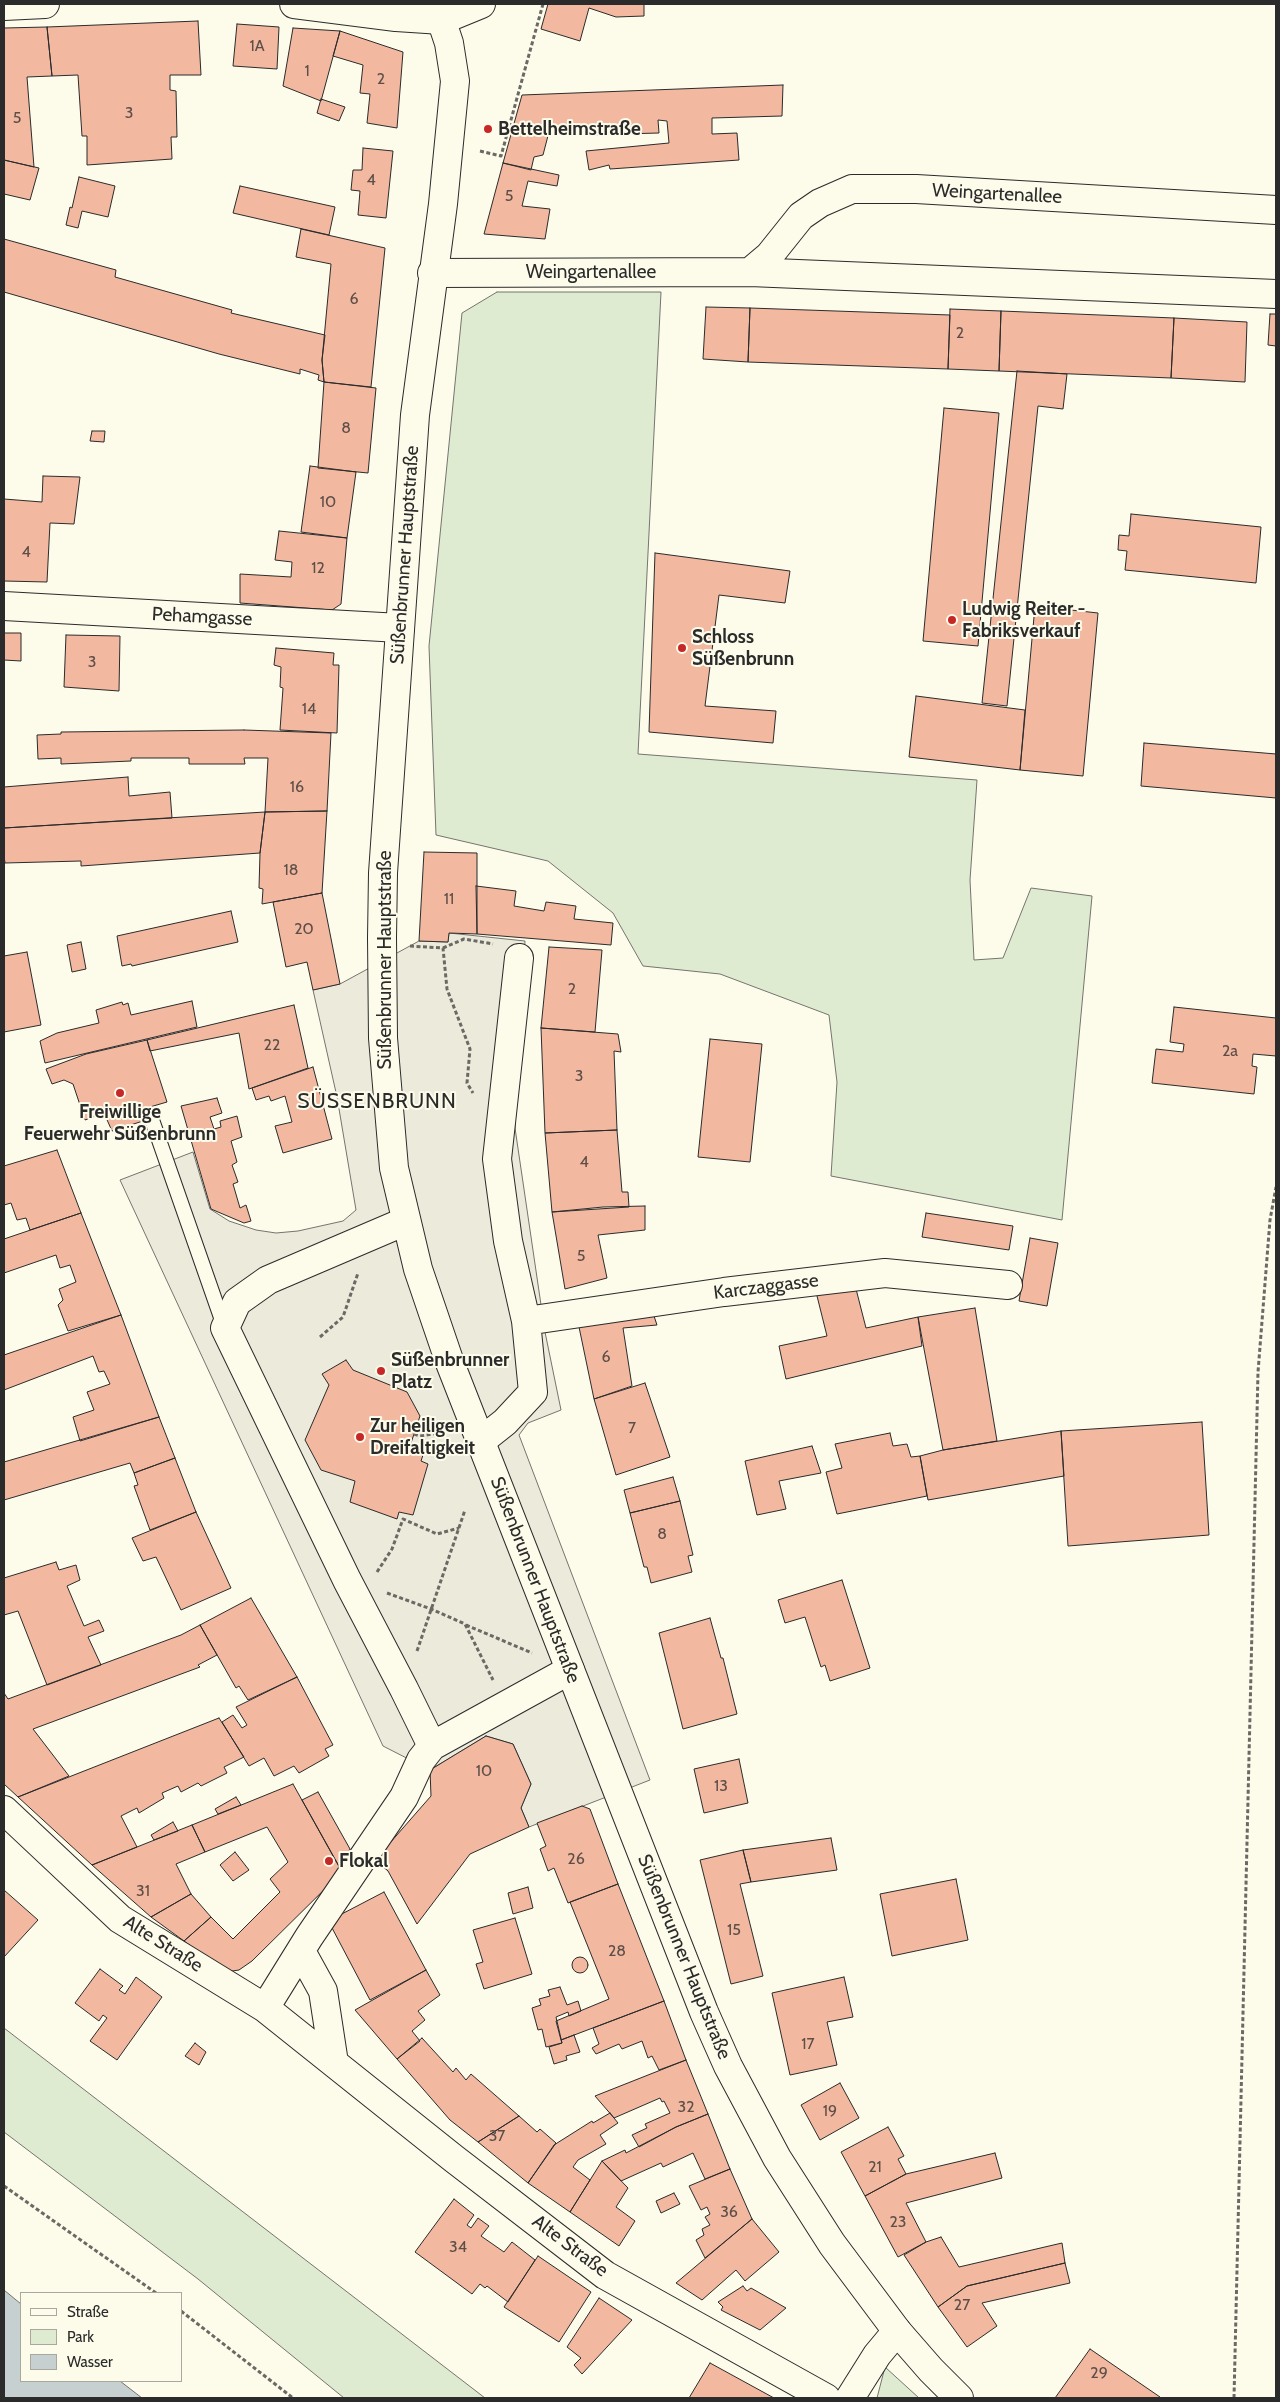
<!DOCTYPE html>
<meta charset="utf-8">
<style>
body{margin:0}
#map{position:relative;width:1280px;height:2402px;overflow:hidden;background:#fdfbea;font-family:Cabin,sans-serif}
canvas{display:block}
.frame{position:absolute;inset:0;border:5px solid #2b2b2b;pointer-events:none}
.legend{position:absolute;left:20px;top:2292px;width:162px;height:90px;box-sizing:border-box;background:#fdfbea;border:1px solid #a9a89e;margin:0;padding:6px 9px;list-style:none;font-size:15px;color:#2b2b2b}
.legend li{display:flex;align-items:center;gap:10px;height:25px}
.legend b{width:25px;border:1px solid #a9a89e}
</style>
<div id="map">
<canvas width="1280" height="2402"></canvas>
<div class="frame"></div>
<ul class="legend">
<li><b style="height:6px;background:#fdfbea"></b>Straße</li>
<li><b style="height:14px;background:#deebd1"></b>Park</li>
<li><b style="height:14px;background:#c7d0d0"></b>Wasser</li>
</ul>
</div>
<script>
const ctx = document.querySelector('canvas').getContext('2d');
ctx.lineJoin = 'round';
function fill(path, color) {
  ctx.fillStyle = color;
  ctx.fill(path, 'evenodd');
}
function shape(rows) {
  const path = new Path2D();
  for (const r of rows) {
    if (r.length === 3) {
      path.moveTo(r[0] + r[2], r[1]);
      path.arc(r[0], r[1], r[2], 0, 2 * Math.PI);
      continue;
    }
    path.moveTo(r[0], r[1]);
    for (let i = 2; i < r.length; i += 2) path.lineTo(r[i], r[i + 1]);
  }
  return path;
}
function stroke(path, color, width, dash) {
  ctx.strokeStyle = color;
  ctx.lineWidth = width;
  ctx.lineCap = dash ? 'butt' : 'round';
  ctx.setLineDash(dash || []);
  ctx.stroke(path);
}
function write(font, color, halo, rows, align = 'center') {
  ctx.font = font + ' Cabin,sans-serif';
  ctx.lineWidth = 4;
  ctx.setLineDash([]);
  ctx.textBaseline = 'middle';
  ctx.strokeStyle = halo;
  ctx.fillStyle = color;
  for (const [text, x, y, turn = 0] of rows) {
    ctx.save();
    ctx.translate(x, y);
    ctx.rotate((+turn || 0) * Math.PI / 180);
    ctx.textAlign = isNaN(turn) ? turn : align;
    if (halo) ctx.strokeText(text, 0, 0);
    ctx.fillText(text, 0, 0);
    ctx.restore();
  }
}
const green = shape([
 [497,292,661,292,638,754,977,780,970,880,974,960,1003,958,1031,888,1092,896,1062,1220,831,1176,837,1082,829,1015,720,974,643,966,613,913,548,861,436,835,429,646,462,313,497,292],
 [4,2028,485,2398,344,2398,198,2279,4,2132,4,2028],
 [885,2367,919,2398,877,2398,885,2367]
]);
fill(green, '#deebd1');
stroke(green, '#74746e', 1);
const parking = shape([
 [449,933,525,941,515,1128,545,1332,561,1410,528,1423,519,1435,650,1780,529,1827,521,1808,531,1784,513,1744,486,1736,430,1770,383,1746,120,1180,193,1152,210,1209,229,1221,256,1230,276,1233,298,1231,343,1221,356,1210,337,1097,313,990,340,984,419,941,448,942,449,933]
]);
fill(parking, '#eceadb');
stroke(parking, '#74746e', 1);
const water = shape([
 [4,2290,21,2304,21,2381,120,2381,142,2398,4,2398,4,2290]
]);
fill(water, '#c7d0d0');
stroke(water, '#74746e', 1);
const building = shape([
 [548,4,644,4,644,16,616,17,589,8,580,41,541,29,548,4],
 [198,21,201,75,170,75,170,90,176,91,177,137,171,137,172,159,87,165,87,136,82,136,78,75,52,76,47,27,198,21],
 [237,24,279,27,277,69,233,66,237,24],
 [47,27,52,76,27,77,34,167,4,160,4,28,47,27],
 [293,28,340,31,321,101,283,86,293,28],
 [340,31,403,52,397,128,367,123,370,94,360,93,363,65,333,56,340,31],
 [783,85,782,116,712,118,712,134,737,133,739,160,610,169,609,165,589,170,586,151,669,143,667,121,658,120,659,133,585,135,584,127,550,128,543,155,534,157,531,170,503,163,522,95,783,85],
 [321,99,345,107,339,121,317,113,321,99],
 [363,148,393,151,386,218,358,215,360,191,351,190,353,170,362,170,363,148],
 [4,160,39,168,30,200,4,194,4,160],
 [503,163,559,175,557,186,528,181,522,206,550,209,545,239,484,234,503,163],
 [79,177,115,186,108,217,82,211,78,228,66,225,70,207,72,208,79,177],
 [240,186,335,207,329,235,233,213,240,186],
 [301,229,385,248,371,387,324,382,322,360,331,264,296,257,301,229],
 [4,239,116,270,115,277,232,310,231,313,325,335,322,360,324,382,318,380,319,375,300,369,300,374,219,354,4,292,4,239],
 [706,307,750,308,748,362,703,359,706,307],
 [750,308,950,315,948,369,748,362,750,308],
 [950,309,1001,311,999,371,948,369,950,309],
 [1001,311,1174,318,1171,378,999,371,1001,311],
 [1270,314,1276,314,1276,346,1268,345,1270,314],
 [1174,318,1247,322,1245,382,1171,378,1174,318],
 [1017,371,1067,374,1063,409,1038,406,1007,706,982,703,1017,371],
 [324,382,376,388,368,473,318,468,324,382],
 [944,408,999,413,978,646,923,641,944,408],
 [92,431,105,431,104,442,90,441,92,431],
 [310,466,356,472,347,538,301,532,310,466],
 [43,476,80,477,74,524,50,523,47,582,4,581,4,499,42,502,43,476],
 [1131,514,1261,527,1256,583,1125,570,1127,551,1118,550,1119,535,1129,536,1131,514],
 [279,531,347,538,341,604,332,610,240,603,240,574,291,577,292,562,275,560,279,531],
 [655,553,790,571,785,603,719,595,705,706,776,711,773,743,649,732,655,553],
 [1035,606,1098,613,1083,776,1020,770,1035,606],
 [4,633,21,633,21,661,4,660,4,633],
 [66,635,120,636,119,691,64,687,66,635],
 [276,648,334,653,333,665,339,665,337,733,280,730,283,688,280,687,281,667,274,665,276,648],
 [916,696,1025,710,1020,770,909,757,916,696],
 [244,730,331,733,327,811,265,812,268,758,244,758,245,764,189,764,189,758,131,758,131,761,61,764,61,758,38,759,37,735,61,734,61,732,244,730],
 [1144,743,1276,754,1276,798,1141,786,1144,743],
 [128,777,129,796,170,792,172,818,4,828,4,787,128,777],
 [327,811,322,893,262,904,263,889,259,888,260,853,265,812,327,811],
 [265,812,260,853,81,866,81,861,5,863,4,856,4,828,265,812],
 [424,852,477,853,477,934,449,933,448,942,419,941,424,852],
 [476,886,516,891,514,906,544,911,546,902,576,906,574,919,613,923,611,945,477,934,476,886],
 [322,893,340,984,313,990,307,962,286,967,273,902,322,893],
 [231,911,238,942,132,966,131,964,122,966,117,936,231,911],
 [81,942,86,969,72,972,67,945,81,942],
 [549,947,602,950,595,1032,541,1028,549,947],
 [27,952,41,1025,4,1032,4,956,27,952],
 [192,1001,197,1027,45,1063,40,1041,57,1033,99,1023,96,1010,122,1002,123,1005,128,1003,131,1015,192,1001],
 [294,1005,308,1068,249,1089,239,1033,150,1051,147,1040,294,1005],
 [1174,1007,1276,1018,1276,1056,1253,1054,1252,1066,1257,1067,1254,1094,1152,1083,1156,1049,1183,1052,1184,1044,1170,1042,1174,1007],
 [541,1028,618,1034,621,1052,614,1051,617,1130,545,1133,541,1028],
 [710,1039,762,1044,750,1162,698,1157,710,1039],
 [147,1040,167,1102,143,1109,146,1120,112,1131,104,1113,85,1120,73,1084,64,1080,52,1084,46,1069,86,1054,147,1040],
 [313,1067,332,1139,283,1153,275,1126,292,1122,285,1096,271,1101,269,1096,256,1100,252,1088,313,1067],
 [217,1098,222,1113,210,1117,214,1129,221,1127,220,1121,237,1116,242,1137,231,1141,237,1162,232,1165,238,1182,233,1184,240,1208,246,1205,251,1221,244,1223,211,1209,181,1106,217,1098],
 [617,1130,622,1192,628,1192,629,1207,552,1212,545,1133,617,1130],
 [57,1150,81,1213,30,1230,26,1218,17,1220,11,1203,4,1205,4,1166,57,1150],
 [645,1206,645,1230,598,1235,607,1278,565,1289,552,1212,603,1207,645,1206],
 [81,1213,121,1315,68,1331,58,1305,63,1300,59,1289,76,1282,70,1265,60,1268,56,1255,4,1273,4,1239,81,1213],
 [926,1213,1013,1226,1009,1250,922,1237,926,1213],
 [1030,1238,1058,1243,1047,1306,1019,1301,1030,1238],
 [855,1285,866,1328,918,1317,922,1346,786,1379,779,1346,827,1336,815,1288,855,1285],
 [975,1308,997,1441,943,1450,918,1317,975,1308],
 [652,1310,657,1325,623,1328,632,1386,594,1399,579,1327,652,1310],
 [121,1315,159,1417,80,1441,73,1417,94,1410,87,1392,110,1384,104,1371,99,1372,93,1356,4,1390,4,1355,121,1315],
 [346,1360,353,1370,407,1392,420,1416,411,1443,425,1449,421,1461,428,1464,413,1515,399,1512,397,1519,350,1502,355,1481,321,1470,305,1440,329,1385,322,1374,346,1360],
 [645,1383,670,1457,616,1475,594,1399,645,1383],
 [159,1417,175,1458,134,1473,130,1463,4,1500,4,1462,159,1417],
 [1202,1422,1209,1535,1068,1546,1061,1431,1202,1422],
 [1061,1431,1064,1476,928,1500,920,1456,943,1450,1061,1431],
 [890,1433,893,1446,907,1444,911,1457,920,1456,927,1496,837,1514,826,1472,842,1468,835,1444,890,1433],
 [812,1446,821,1473,779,1481,786,1509,757,1515,745,1461,812,1446],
 [175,1458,196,1512,150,1530,134,1486,138,1485,134,1473,175,1458],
 [673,1477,680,1501,630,1513,624,1490,673,1477],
 [680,1501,693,1555,688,1556,692,1572,651,1583,647,1567,644,1567,630,1513,680,1501],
 [196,1512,231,1588,181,1610,156,1557,143,1561,132,1538,196,1512],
 [56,1562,59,1570,76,1565,80,1580,67,1586,84,1626,99,1620,104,1631,88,1637,101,1665,47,1685,18,1611,4,1615,4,1578,56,1562],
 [842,1580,870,1668,830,1681,825,1665,821,1667,805,1617,785,1623,778,1600,842,1580],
 [251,1598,297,1677,248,1700,239,1686,236,1688,200,1625,251,1598],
 [710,1618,721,1658,723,1658,737,1714,683,1729,659,1633,710,1618],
 [200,1625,217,1655,198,1665,200,1667,33,1729,69,1776,18,1797,4,1784,4,1693,8,1699,181,1635,200,1625],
 [297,1677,333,1745,325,1749,329,1756,299,1773,294,1766,274,1776,264,1758,249,1766,222,1722,233,1715,242,1728,247,1725,236,1707,297,1677],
 [219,1718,244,1757,224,1767,227,1773,201,1786,198,1783,181,1792,178,1786,162,1793,164,1798,139,1813,137,1808,121,1816,137,1847,92,1865,18,1797,219,1718],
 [486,1736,513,1744,531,1784,521,1808,529,1827,470,1854,417,1924,388,1871,375,1860,431,1796,430,1770,486,1736],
 [739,1759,748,1803,704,1813,694,1769,739,1759],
 [293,1784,342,1872,252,1961,239,1970,226,1972,184,1941,211,1917,233,1939,280,1892,270,1879,288,1862,267,1827,205,1852,192,1825,293,1784],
 [318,1792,350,1849,340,1868,302,1800,318,1792],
 [236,1797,241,1805,218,1814,215,1809,236,1797],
 [582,1806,590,1809,618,1884,568,1903,554,1868,548,1871,540,1849,546,1846,537,1823,582,1806],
 [173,1822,178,1831,154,1840,151,1835,173,1822],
 [192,1825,205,1852,176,1864,191,1894,151,1917,92,1865,192,1825],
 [831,1838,837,1870,751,1882,743,1850,831,1838],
 [743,1850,751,1882,740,1884,763,1976,731,1984,700,1860,743,1850],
 [235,1852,249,1870,233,1881,220,1865,235,1852],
 [956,1879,968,1940,892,1956,880,1894,956,1879],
 [618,1884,664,2001,561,2040,556,2021,609,1999,570,1902,618,1884],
 [528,1887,533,1908,513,1914,508,1893,528,1887],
 [4,1890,38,1920,4,1957,4,1890],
 [384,1892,426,1970,370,2000,331,1926,336,1917,384,1892],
 [191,1894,211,1917,184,1941,151,1917,191,1894],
 [515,1918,532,1974,484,1989,476,1964,483,1962,473,1930,515,1918],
 [580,1965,8],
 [100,1969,123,1986,119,1990,125,1994,136,1977,162,1997,117,2060,90,2041,107,2018,103,2015,99,2021,75,2003,100,1969],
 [426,1970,440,1995,418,2011,425,2020,412,2031,420,2041,397,2059,355,2010,426,1970],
 [844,1977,853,2017,827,2022,837,2065,790,2075,772,1993,844,1977],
 [560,1987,567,2005,578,2001,581,2011,569,2016,568,2012,556,2017,562,2043,546,2047,542,2029,538,2030,532,2008,541,2005,539,1999,550,1996,548,1990,560,1987],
 [664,2001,686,2060,659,2070,652,2056,648,2058,642,2041,622,2049,619,2044,596,2054,592,2048,599,2044,593,2028,664,2001],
 [574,2035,580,2052,566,2056,567,2060,554,2064,549,2047,562,2043,561,2040,574,2035],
 [422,2038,453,2072,456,2068,466,2080,471,2074,519,2116,478,2142,450,2120,397,2059,422,2038],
 [195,2043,206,2052,199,2065,185,2056,195,2043],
 [686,2060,708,2114,676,2127,639,2147,632,2135,647,2128,645,2124,670,2113,664,2101,662,2102,660,2098,614,2118,595,2096,686,2060],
 [840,2083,859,2118,820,2140,801,2105,840,2083],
 [610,2113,618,2123,600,2135,606,2144,578,2160,573,2167,590,2180,570,2212,528,2183,554,2145,592,2121,593,2123,610,2113],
 [708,2114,730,2169,705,2179,693,2153,663,2167,661,2163,621,2181,602,2161,625,2150,626,2153,676,2127,708,2114],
 [519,2116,537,2132,540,2129,556,2143,528,2183,478,2142,519,2116],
 [888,2127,904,2156,898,2159,906,2174,865,2196,841,2152,888,2127],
 [995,2153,1002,2178,906,2203,926,2242,898,2257,865,2196,906,2174,995,2153],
 [602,2161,628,2188,616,2207,635,2221,619,2246,570,2212,602,2161],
 [730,2169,752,2219,705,2258,696,2240,704,2235,702,2229,710,2225,705,2217,710,2214,707,2207,701,2210,689,2186,730,2169],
 [674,2193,680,2204,661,2213,656,2201,674,2193],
 [454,2199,474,2215,467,2225,471,2228,478,2218,489,2226,481,2236,504,2252,512,2242,535,2260,508,2302,487,2286,485,2288,480,2284,472,2294,415,2252,454,2199],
 [752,2219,779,2252,745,2281,736,2270,702,2300,676,2283,752,2219],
 [941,2237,959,2267,1062,2243,1065,2263,967,2286,938,2307,904,2255,926,2242,941,2237],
 [538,2256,591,2292,559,2342,504,2307,538,2256],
 [1065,2263,1070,2283,982,2303,997,2326,967,2347,938,2307,967,2286,1065,2263],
 [743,2286,747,2291,751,2288,786,2308,760,2330,721,2310,723,2307,718,2302,743,2286],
 [599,2298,632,2320,582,2374,574,2365,581,2358,567,2347,599,2298],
 [1090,2349,1160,2397,1159,2398,1055,2398,1090,2349],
 [710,2363,774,2398,689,2398,710,2363]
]);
fill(building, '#f2b8a0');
stroke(building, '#2b2b2b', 1);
const lane = shape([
 [151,1117,224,1326]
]);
const street = shape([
 [294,4,396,17,442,20],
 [4,6,45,4],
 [750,272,769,256,801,216,820,203,852,189,916,189,1276,210],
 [432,273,750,272,1276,294],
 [4,606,400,628],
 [406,1221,268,1280,237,1302,225,1328,347,1580,404,1689,432,1746],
 [526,1321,724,1292,885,1273,1008,1285],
 [481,1441,505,1422,533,1392,526,1321,508,1241,497,1159,519,958],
 [4,1810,120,1919,265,2008,453,2158,605,2275,826,2398],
 [301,1951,323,1991,334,2063],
 [265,2008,309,1937,404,1797,421,1760,432,1746,570,1670],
 [850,2398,877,2355,897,2331]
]);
const secondary = shape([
 [442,20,481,4]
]);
const primary = shape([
 [436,4,449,43,455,81,443,204,415,415,383,873,382,938,383,1038,394,1168,418,1269,450,1363,704,2012,728,2066,777,2158,832,2244,897,2331,931,2370,959,2398]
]);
stroke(lane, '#2b2b2b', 16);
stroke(street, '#2b2b2b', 30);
stroke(secondary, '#2b2b2b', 30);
stroke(primary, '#2b2b2b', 30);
stroke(shape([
 [480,151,501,156,543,4],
 [410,946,443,948,447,989,470,1049,467,1083,473,1093],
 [443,948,464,939,493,944],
 [320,1337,343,1317,358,1273],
 [414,1434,420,1436,446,1432],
 [377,1572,392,1549,403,1519,437,1534,459,1528],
 [387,1593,431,1609,465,1624,493,1680],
 [466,1625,532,1653],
 [417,1651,465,1510],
 [4,2186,156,2293],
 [181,2311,293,2398],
 [1234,2398,1258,1372,1270,1220,1276,1187]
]), '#6a6964', 3, [4, 2.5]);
stroke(lane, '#fdfbea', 14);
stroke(street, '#fdfbea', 28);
stroke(secondary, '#fdfbea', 28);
stroke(primary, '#fdfbea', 28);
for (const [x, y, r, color] of [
 [488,129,5,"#c62828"],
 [952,620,5,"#c62828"],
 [682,648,5,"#c62828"],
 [120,1093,5,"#c62828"],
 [381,1371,5,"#c62828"],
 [360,1437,5,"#c62828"],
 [329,1861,5,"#c62828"]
]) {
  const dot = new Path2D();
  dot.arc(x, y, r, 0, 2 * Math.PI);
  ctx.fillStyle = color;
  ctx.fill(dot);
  stroke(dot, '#fdfbea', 2);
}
write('16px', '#5d4e48', null, [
 ["1A",257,46],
 ["1",307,71],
 ["2",381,79],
 ["3",129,113],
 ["5",17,118],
 ["4",371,180],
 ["5",509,196],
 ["6",354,299],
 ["2",960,333],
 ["8",346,428],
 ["10",328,502],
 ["4",26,552],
 ["12",318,568],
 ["3",92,662],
 ["14",309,709],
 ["16",297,787],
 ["18",291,870],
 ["11",449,899],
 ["20",304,929],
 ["2",572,989],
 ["22",272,1045],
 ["2a",1230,1051],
 ["3",579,1076],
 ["4",584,1162],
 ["5",581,1256],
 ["6",606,1357],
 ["7",632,1428],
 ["8",662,1534],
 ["10",484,1771],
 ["13",721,1786],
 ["26",576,1859],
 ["31",143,1891],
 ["15",734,1930],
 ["28",617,1951],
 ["17",808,2044],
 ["32",686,2107],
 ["19",830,2111],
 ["37",497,2136],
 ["21",875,2167],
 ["36",729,2212],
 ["23",898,2222],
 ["34",458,2247],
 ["27",962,2305],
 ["29",1099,2373]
]);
write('bold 19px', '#2b2b2b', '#fdfbea', [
 ["Bettelheimstraße",498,129],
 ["Ludwig Reiter -",962,609],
 ["Fabriksverkauf",962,631],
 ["Schloss",692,637],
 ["Süßenbrunn",692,659],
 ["Freiwillige",120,1112,"center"],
 ["Feuerwehr Süßenbrunn",120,1134,"center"],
 ["Süßenbrunner",391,1360],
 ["Platz",391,1382],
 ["Zur heiligen",370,1426],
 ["Dreifaltigkeit",370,1448],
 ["Flokal",339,1861]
], 'left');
write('19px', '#2b2b2b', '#fdfbea', [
 ["Weingartenallee",997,194,3],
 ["Weingartenallee",591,272],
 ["Süßenbrunner Hauptstraße",405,555,-86],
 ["Pehamgasse",202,617,3],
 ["Süßenbrunner Hauptstraße",385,960,-90],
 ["Karczaggasse",766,1287,-7],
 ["Süßenbrunner Hauptstraße",535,1580,69],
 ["Alte Straße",163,1944,32],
 ["Süßenbrunner Hauptstraße",684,1957,68],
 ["Alte Straße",570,2246,37]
]);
ctx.letterSpacing = '1px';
write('21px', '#2b2b2b', '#fdfbea', [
 ["SÜSSENBRUNN",377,1102]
]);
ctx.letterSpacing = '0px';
</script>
